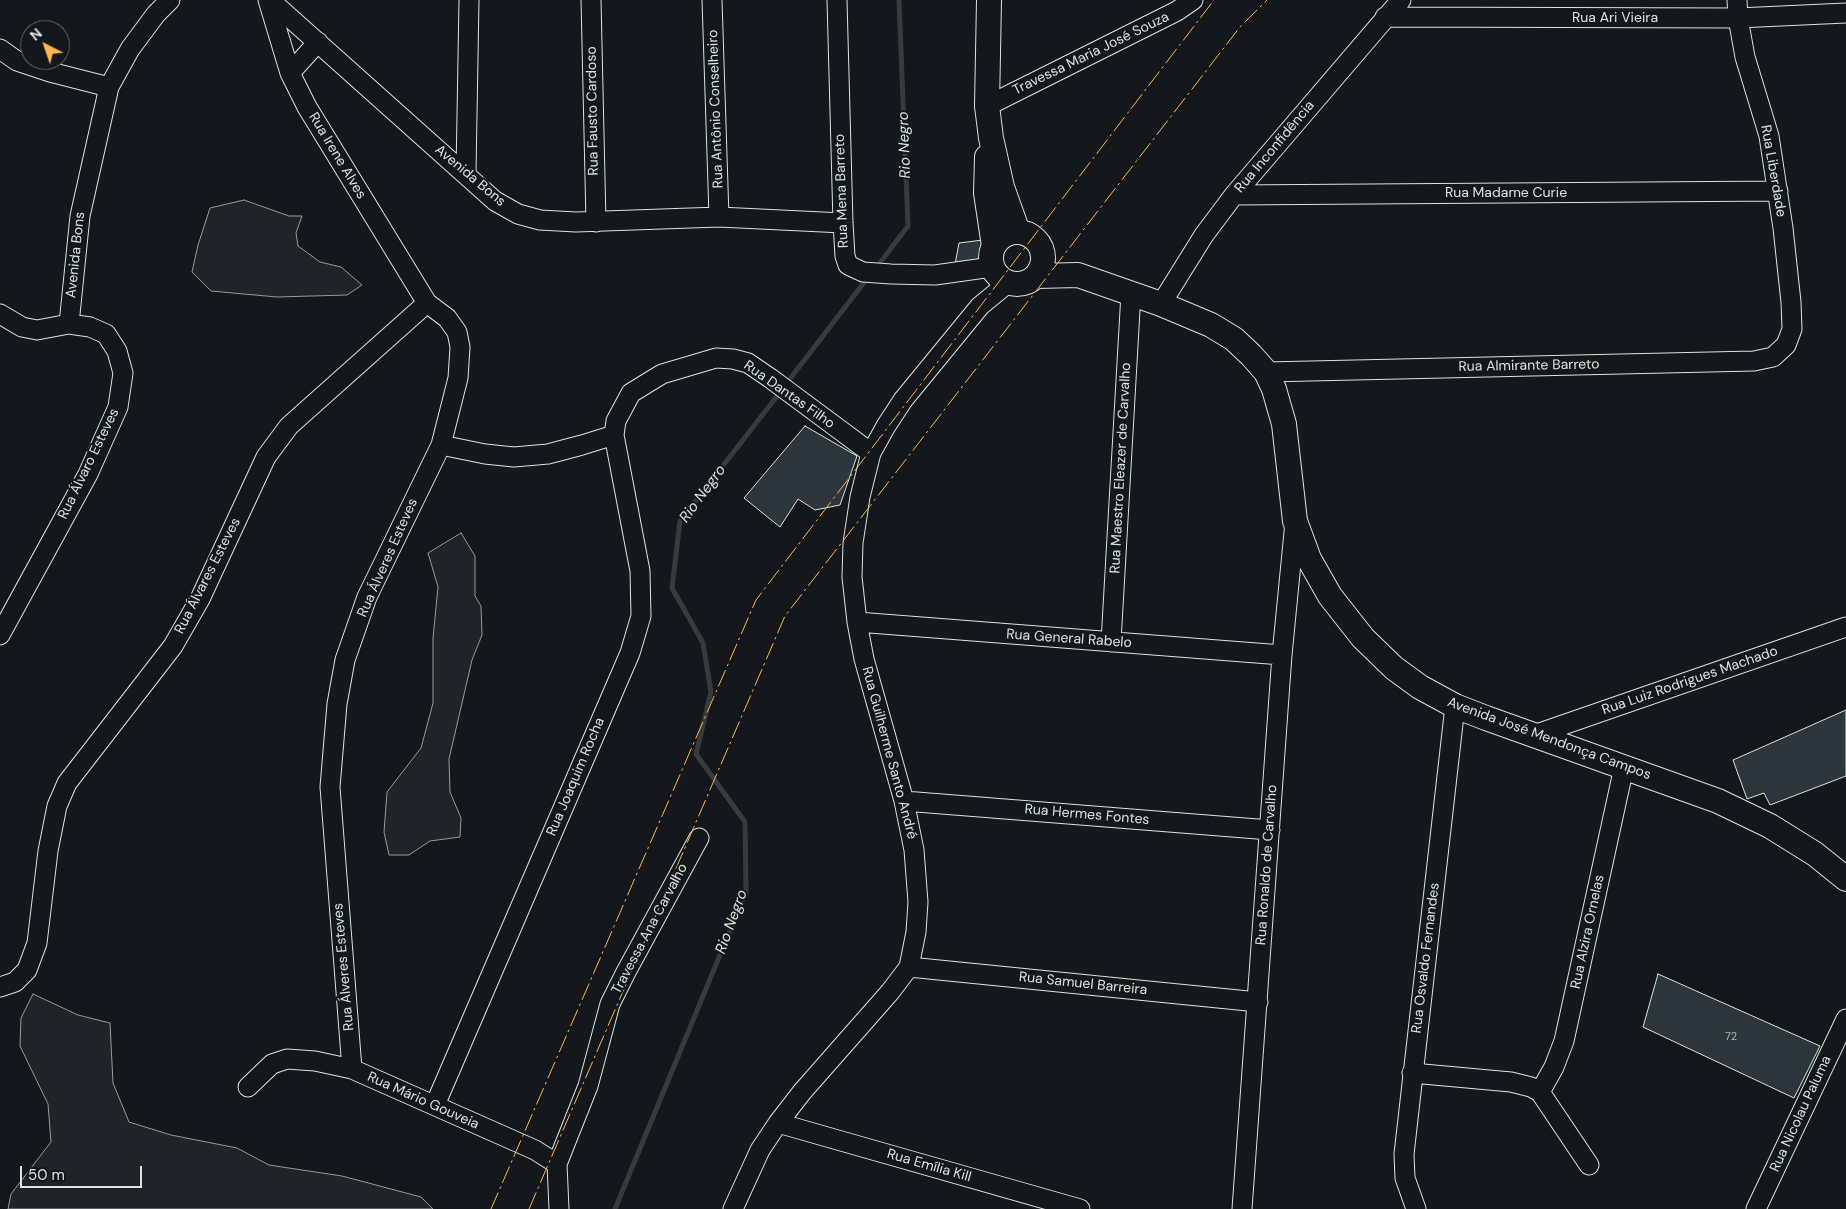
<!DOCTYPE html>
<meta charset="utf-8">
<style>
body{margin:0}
#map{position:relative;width:1846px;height:1209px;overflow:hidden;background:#14181c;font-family:"DM Sans",sans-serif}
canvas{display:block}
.north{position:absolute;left:20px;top:20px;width:50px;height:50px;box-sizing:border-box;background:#14181c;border:1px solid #626a69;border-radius:50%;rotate:319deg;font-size:14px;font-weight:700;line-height:20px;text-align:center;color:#d8e6dc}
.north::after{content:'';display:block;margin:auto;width:18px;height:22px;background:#ffb74d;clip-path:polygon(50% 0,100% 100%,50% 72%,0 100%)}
.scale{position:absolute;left:20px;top:1166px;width:122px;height:22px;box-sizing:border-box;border:2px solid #d8e6dc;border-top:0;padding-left:6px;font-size:15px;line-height:18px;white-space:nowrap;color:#d8e6dc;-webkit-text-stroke:4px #14181c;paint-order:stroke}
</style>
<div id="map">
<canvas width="1846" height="1209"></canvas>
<div class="north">N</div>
<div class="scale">50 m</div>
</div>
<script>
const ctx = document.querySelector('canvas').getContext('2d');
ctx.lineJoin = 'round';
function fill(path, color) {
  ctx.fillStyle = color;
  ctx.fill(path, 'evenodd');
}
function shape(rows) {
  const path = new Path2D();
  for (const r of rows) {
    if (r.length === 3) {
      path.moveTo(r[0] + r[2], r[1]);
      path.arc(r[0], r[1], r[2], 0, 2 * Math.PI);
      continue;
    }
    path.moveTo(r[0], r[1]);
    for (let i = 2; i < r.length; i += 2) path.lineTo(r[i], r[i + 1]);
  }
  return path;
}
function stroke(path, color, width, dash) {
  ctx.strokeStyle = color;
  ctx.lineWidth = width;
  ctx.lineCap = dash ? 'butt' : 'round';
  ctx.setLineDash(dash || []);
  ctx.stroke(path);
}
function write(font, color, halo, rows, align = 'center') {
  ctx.font = font + ' "DM Sans",sans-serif';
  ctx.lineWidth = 4;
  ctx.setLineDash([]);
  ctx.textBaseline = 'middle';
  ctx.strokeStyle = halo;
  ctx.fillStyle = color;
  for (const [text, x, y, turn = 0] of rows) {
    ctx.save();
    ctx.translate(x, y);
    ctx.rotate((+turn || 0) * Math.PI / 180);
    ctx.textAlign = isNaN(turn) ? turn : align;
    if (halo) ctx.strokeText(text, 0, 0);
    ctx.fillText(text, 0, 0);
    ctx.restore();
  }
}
const green = shape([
 [244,200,289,216,302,216,296,233,298,246,320,262,341,267,362,285,347,295,277,297,211,291,192,272,198,245,210,208,244,200],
 [461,533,475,556,475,596,481,606,482,635,472,660,449,759,450,792,461,818,460,837,430,841,409,855,389,855,384,832,387,792,421,748,433,703,433,638,438,587,428,553,461,533],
 [33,994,78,1015,110,1023,113,1083,129,1122,171,1135,237,1148,269,1165,342,1176,421,1197,433,1209,8,1209,11,1194,51,1142,48,1104,20,1046,21,1018,33,994]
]);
fill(green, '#202428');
stroke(green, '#939e99', 1);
stroke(shape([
 [876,268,908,226,899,0],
 [786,384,869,276],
 [615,1209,746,892,745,822,696,754,711,692,703,643,672,588,680,521,781,391]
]), '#363b3e', 5);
const building = shape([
 [983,240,981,264,954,270,959,243,983,240],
 [805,426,857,456,840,505,815,510,798,499,780,527,744,498,805,426],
 [1846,710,1846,776,1770,805,1764,793,1747,799,1733,760,1846,710],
 [1658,974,1820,1046,1794,1098,1643,1027,1658,974]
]);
fill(building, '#2c363c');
stroke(building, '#d8e6dc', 1);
const minor = shape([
 [268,0,290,73,307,107,427,303,447,318,457,332,460,347,458,378,441,445,367,597,345,660,337,704,330,787,352,1069],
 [270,0,495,201,518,214,540,220,576,222,719,217,843,223],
 [591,0,596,222],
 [712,0,719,217],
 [837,0,843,223,845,256,848,265,863,272,891,274,935,275,992,267],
 [1385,17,1738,18,1846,13],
 [0,49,17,61,50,72,109,87],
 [290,73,318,42],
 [987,106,1177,11,1193,0],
 [466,173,469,0],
 [1234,195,1778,191],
 [1161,304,1204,235,1234,195,1401,0],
 [0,314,22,327,37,330,69,324,90,327,106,334,117,351,123,373,118,407,88,474,0,635],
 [69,324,80,216,109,87,130,49,156,14,170,0],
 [1266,372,1754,361,1773,357,1786,345,1792,329,1791,302,1783,228,1769,136,1745,57,1738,18,1737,0],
 [441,445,485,454,514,457,548,454,582,445,614,435,616,421,631,393,662,374,716,358,733,359,748,363,770,378,871,453],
 [857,622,1282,655],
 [1111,642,1131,293],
 [1534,735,1846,627],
 [904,801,1270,830],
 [909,967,1258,1002],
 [0,987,15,982,27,970,37,943,48,851,57,806,67,783,173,646,200,599,266,457,289,426,427,303],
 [1412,1073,1511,1082,1531,1087,1540,1092,1589,1165],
 [248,1087,272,1064,287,1059,315,1061,352,1069,535,1150,557,1164],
 [1540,1092,1554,1067,1564,1041,1624,767],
 [435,1105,630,653,641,616,640,571,614,435],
 [778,1123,1080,1209],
 [559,1209,557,1164,588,1086,610,1004,626,972,699,838],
 [733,1209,760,1150,778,1123,802,1092,890,992,909,967,916,932,918,902,914,850,904,801,864,659,857,622,852,577,853,543,860,497,871,453,886,426,903,400,980,306,1008,283],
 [1242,1209,1282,655,1295,522],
 [1416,1209,1405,1178,1404,1154,1455,706],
 [1756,1209,1846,1019]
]);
const major = shape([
 [989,0,987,106,991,138,1002,187,1018,232],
 [987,157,986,193,994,246],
 [1017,258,26],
 [1037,276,1078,275,1161,304,1211,325,1234,339,1251,355,1266,372,1274,389,1284,424,1295,521,1309,559,1330,596,1363,638,1394,668,1420,687,1455,706,1486,718,1718,801,1770,826,1815,854,1846,879]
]);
stroke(minor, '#d8e6dc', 21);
stroke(major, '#d8e6dc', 26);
stroke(minor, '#14181c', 19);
stroke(major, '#14181c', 24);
stroke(shape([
 [491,1209,756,600,1214,0],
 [529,1209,785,616,1240,27,1267,0]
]), '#ffb74d', 1, [18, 4, 2.5, 4]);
write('11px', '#adbab4', null, [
 ["72",1731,1037]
]);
write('14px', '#d8e6dc', '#14181c', [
 ["Rua Ari Vieira",1615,18],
 ["Travessa Maria José Souza",1091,54,-26],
 ["Rua Antônio Conselheiro",716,109,-92],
 ["Rua Fausto Cardoso",593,111,-91],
 ["Rua Inconfidência",1275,147,-50],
 ["Rua Irene Alves",337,156,59],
 ["Rua Liberdade",1773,171,80],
 ["Avenida Bons",470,176,40],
 ["Rua Mena Barreto",842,191,-92],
 ["Rua Madame Curie",1506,193],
 ["Avenida Bons",76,255,-84],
 ["Rua Almirante Barreto",1529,366,-1],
 ["Rua Dantas Filho",789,395,35],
 ["Rua Álvaro Esteves",89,464,-64],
 ["Rua Maestro Eleazer de Carvalho",1121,468,-87],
 ["Rua Álveres Esteves",388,558,-66],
 ["Rua Álvares Esteves",208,576,-63],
 ["Rua General Rabelo",1069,639,4],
 ["Rua Luiz Rodrigues Machado",1690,681,-19],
 ["Avenida José Mendonça Campos",1549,739,20],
 ["Rua Guilherme Santo André",889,753,75],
 ["Rua Joaquim Rocha",576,777,-67],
 ["Rua Hermes Fontes",1087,815,5],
 ["Rua Ronaldo de Carvalho",1267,865,-86],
 ["Travessa Ana Carvalho",650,929,-62],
 ["Rua Alzira Ornelas",1588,932,-78],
 ["Rua Osvaldo Fernandes",1426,958,-83],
 ["Rua Álveres Esteves",344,967,-95],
 ["Rua Samuel Barreira",1083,984,6],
 ["Rua Mário Gouveia",423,1101,24],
 ["Rua Nicolau Paluma",1801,1114,-65],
 ["Rua Emília Kill",929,1166,16]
]);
write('italic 15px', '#d8e6dc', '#14181c', [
 ["Rio Negro",905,145,-92],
 ["Rio Negro",703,494,-54],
 ["Rio Negro",732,922,-70]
]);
</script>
